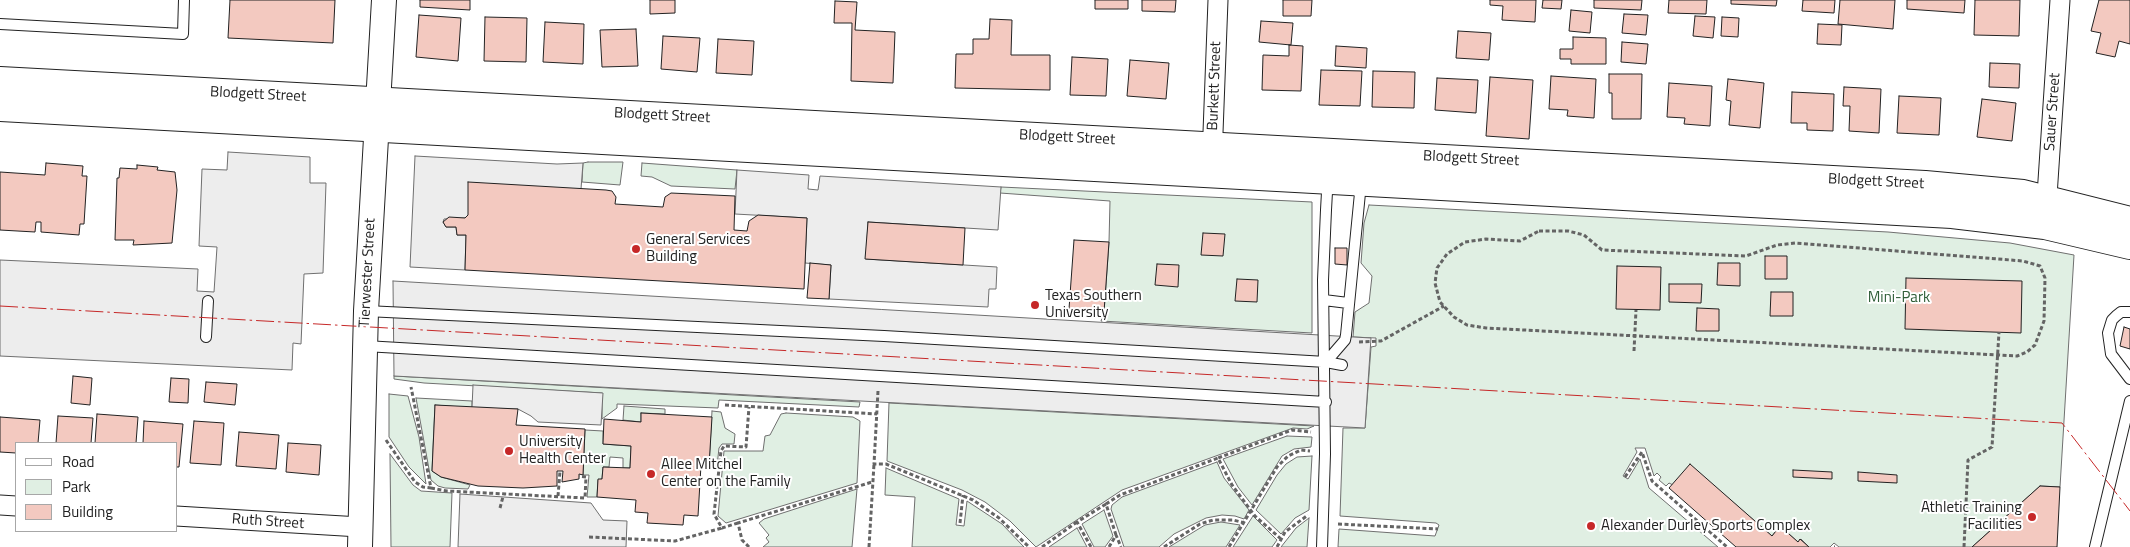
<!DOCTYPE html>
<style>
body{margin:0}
#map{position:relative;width:2130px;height:547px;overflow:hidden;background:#fff;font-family:"Titillium Web",sans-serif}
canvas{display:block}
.legend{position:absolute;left:15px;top:442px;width:162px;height:90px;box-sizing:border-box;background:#fff;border:1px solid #a7a7a7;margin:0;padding:6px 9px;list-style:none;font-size:15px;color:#222}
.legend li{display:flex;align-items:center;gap:10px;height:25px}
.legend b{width:25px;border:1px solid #a7a7a7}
</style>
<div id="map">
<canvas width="2130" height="547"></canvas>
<ul class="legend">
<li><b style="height:6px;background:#fff"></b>Road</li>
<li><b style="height:14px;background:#e0efe3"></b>Park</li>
<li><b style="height:14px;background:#f3c9c0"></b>Building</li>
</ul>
</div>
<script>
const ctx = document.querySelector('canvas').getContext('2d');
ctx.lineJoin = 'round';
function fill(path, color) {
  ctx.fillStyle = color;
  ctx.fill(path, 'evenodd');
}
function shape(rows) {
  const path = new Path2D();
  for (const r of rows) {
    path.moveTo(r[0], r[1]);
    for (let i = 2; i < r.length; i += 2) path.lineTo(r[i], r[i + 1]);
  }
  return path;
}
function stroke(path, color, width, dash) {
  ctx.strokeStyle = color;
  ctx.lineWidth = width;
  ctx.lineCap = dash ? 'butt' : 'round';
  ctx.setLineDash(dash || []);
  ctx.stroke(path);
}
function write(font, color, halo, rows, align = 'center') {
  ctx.font = font + ' "Titillium Web",sans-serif';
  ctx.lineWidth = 4;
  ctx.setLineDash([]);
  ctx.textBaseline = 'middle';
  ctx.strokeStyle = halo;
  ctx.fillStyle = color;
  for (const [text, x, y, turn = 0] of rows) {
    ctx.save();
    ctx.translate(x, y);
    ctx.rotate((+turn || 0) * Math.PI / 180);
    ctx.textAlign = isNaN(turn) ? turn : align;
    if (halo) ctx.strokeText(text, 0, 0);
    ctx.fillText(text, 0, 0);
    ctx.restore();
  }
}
const green = shape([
 [588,162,623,162,620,185,582,182,583,163,588,162],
 [642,163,737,170,735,189,671,186,652,177,641,176,642,163],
 [1001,187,1312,202,1312,333,1101,321,1104,312,1109,242,1110,201,1000,193,1001,187],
 [1369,205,1888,232,2010,243,2074,255,2060,487,2040,486,1972,547,1839,547,1834,543,1830,547,1809,547,1801,539,1798,542,1780,526,1772,536,1690,465,1673,485,1669,483,1666,486,1659,480,1661,477,1657,473,1654,476,1645,448,1635,448,1637,452,1623,476,1628,479,1640,459,1649,488,1718,547,1338,547,1339,529,1435,536,1439,525,1436,523,1340,516,1343,428,1365,428,1371,347,1376,346,1376,338,1353,337,1355,312,1369,303,1372,276,1361,263,1364,223,1369,205],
 [394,376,860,402,859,407,719,400,718,408,617,404,617,408,602,419,602,393,424,383,394,379,394,376],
 [389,394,408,396,419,437,426,484,409,467,389,437,389,394],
 [416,398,472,401,472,408,435,405,432,471,441,477,470,485,468,489,445,488,438,486,431,480,416,398],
 [889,403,1314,426,1307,429,1293,428,1122,490,1036,547,1010,521,985,502,962,490,887,461,889,403],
 [624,406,665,409,665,414,641,413,641,422,623,420,624,406],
 [712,411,721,412,725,428,735,434,734,444,722,444,719,448,717,466,709,466,712,411],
 [786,413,853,417,860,421,857,483,726,523,718,516,724,451,763,451,765,436,770,435,781,414,786,413],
 [585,430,603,431,603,444,631,446,630,468,623,468,623,458,610,457,609,467,603,467,602,479,598,480,597,497,587,497,589,475,583,475,585,430],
 [1287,436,1312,437,1311,447,1294,449,1282,456,1252,505,1238,487,1223,459,1287,436],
 [390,454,413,485,421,491,452,493,450,547,391,547,390,454],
 [1312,456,1309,510,1295,518,1281,534,1256,510,1277,475,1286,464,1297,457,1312,456],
 [1217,462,1224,478,1249,510,1244,519,1235,516,1222,515,1206,518,1174,534,1159,547,1124,547,1111,509,1112,505,1122,497,1217,462],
 [886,468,959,499,956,525,964,526,967,501,1002,524,1024,547,912,547,915,497,885,495,886,468],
 [857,489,852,547,763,547,769,542,766,538,769,535,759,523,764,519,857,489],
 [1104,510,1113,536,1105,547,1094,547,1082,524,1104,510],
 [1253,516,1277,540,1272,547,1233,547,1253,516],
 [1309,518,1307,547,1281,547,1296,528,1309,518],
 [1221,522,1240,525,1226,547,1169,547,1205,525,1221,522],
 [1077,528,1087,547,1049,547,1077,528]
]);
fill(green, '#e0efe3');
stroke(green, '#6f6f6f', 1);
const parking = shape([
 [228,152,310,157,310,183,326,183,323,273,304,274,301,344,293,343,292,370,0,356,0,260,198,269,197,291,214,292,217,247,199,246,202,169,227,170,228,152],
 [415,156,557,164,583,163,581,189,465,218,444,219,443,222,446,227,456,227,457,235,466,235,465,270,410,267,415,156],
 [737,170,809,175,808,189,818,190,820,176,1001,187,998,230,868,222,866,259,997,267,996,289,989,289,988,307,829,299,831,265,805,263,807,218,735,214,737,170],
 [393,281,1371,338,1365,428,394,376,393,281],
 [473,385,603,393,601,425,538,422,531,416,518,409,472,408,473,385],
 [460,494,591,503,603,520,627,521,626,547,458,547,460,494]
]);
fill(parking, '#ededed');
stroke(parking, '#6f6f6f', 1);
const building = shape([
 [230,0,335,0,333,43,228,38,230,0],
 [420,0,470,0,470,10,420,7,420,0],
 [650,0,675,0,675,13,650,14,650,0],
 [1095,0,1128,0,1128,9,1095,9,1095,0],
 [1142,0,1176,0,1175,12,1142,11,1142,0],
 [1283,0,1312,0,1311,16,1283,16,1283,0],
 [1490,0,1536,0,1535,22,1502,20,1503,6,1490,5,1490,0],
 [1543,0,1562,0,1561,9,1542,8,1543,0],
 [1594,0,1642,0,1641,10,1594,8,1594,0],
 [1669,0,1707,0,1706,14,1668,13,1669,0],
 [1731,0,1777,0,1776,6,1731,4,1731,0],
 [1803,0,1835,0,1834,13,1802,11,1803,0],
 [1840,0,1895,0,1893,29,1838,24,1840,0],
 [1907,0,1965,0,1964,13,1907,9,1907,0],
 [1975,0,2020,0,2019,36,1974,35,1975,0],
 [2099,0,2130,0,2130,44,2119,41,2115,57,2096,53,2101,33,2091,31,2099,0],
 [835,1,857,2,855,30,895,32,893,83,851,81,852,23,834,23,835,1],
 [1571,10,1592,12,1590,33,1569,31,1571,10],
 [1624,14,1648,15,1646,35,1622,33,1624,14],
 [419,15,461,18,458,61,416,57,419,15],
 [1695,16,1715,17,1713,38,1693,36,1695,16],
 [485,17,527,18,526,62,484,61,485,17],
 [1722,17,1739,18,1738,37,1721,36,1722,17],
 [990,19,1012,20,1011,55,1050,55,1050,90,955,88,956,54,973,54,973,39,989,39,990,19],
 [1261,21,1293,23,1291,45,1259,42,1261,21],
 [545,22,584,24,583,64,543,62,545,22],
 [1818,24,1842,25,1841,45,1817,44,1818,24],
 [636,29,638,66,602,67,600,30,636,29],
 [1458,31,1491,33,1489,60,1456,58,1458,31],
 [663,36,700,38,697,72,661,69,663,36],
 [1573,37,1606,38,1606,64,1571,64,1571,59,1560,59,1560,49,1573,49,1573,37],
 [718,39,754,41,752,75,716,73,718,39],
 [1622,42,1648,44,1646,64,1621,62,1622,42],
 [1289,45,1303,46,1301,91,1262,90,1263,55,1289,56,1289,45],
 [1336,46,1367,48,1366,68,1335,66,1336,46],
 [1072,57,1108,59,1106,96,1070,95,1072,57],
 [1130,60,1169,63,1166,99,1127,96,1130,60],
 [1990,63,2020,64,2019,88,1989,87,1990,63],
 [1321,70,1362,71,1360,106,1319,105,1321,70],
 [1373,71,1415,72,1414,108,1372,107,1373,71],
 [1609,74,1642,74,1641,119,1612,119,1612,93,1609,93,1609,74],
 [1551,76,1596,79,1594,118,1567,116,1568,110,1549,109,1551,76],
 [1490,77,1533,80,1529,139,1486,136,1490,77],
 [1437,78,1478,80,1476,113,1435,110,1437,78],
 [1728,79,1764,83,1760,128,1729,125,1731,101,1726,100,1728,79],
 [1669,83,1712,86,1710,126,1684,124,1685,118,1667,117,1669,83],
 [1844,87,1881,89,1879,133,1849,131,1850,106,1843,106,1844,87],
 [1792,92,1834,94,1833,131,1807,130,1807,123,1791,123,1792,92],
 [1899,96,1941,98,1939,135,1897,133,1899,96],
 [1982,99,2016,103,2012,141,1977,137,1982,99],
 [46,163,83,166,82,176,87,176,84,224,80,224,79,235,41,232,41,222,36,222,35,232,0,230,0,172,45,175,46,163],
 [137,165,158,167,157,170,175,172,177,190,172,243,133,245,134,240,115,240,117,178,119,178,120,168,137,169,137,165],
 [468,182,606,190,612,191,616,197,615,204,663,207,665,197,671,193,735,196,734,230,747,231,749,221,758,215,807,218,804,289,465,270,466,235,457,235,456,227,446,227,443,222,449,217,465,218,468,215,468,182],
 [868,222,965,228,963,265,865,259,868,222],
 [1203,233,1225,234,1223,256,1201,255,1203,233],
 [1074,240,1109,242,1104,312,1069,309,1074,240],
 [1335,248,1347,248,1347,265,1335,264,1335,248],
 [1765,256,1787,256,1787,279,1765,279,1765,256],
 [810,263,831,265,829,299,807,298,810,263],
 [1718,263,1740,263,1740,286,1717,285,1718,263],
 [1157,264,1179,265,1178,287,1155,285,1157,264],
 [1617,266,1661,267,1660,310,1616,309,1617,266],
 [1906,278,2022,281,2021,333,1905,329,1906,278],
 [1237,279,1258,280,1257,302,1235,301,1237,279],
 [1669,284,1702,284,1701,303,1669,302,1669,284],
 [1771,292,1793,292,1793,316,1770,316,1771,292],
 [1697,308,1719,309,1719,331,1696,331,1697,308],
 [2124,327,2130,329,2130,349,2120,346,2124,327],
 [73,376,92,378,90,405,71,403,73,376],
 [171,378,189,379,188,403,169,402,171,378],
 [206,382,237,384,235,405,204,402,206,382],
 [435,405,518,409,516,425,585,429,583,475,579,474,579,479,562,482,563,471,557,471,557,486,523,488,478,486,441,477,432,471,435,405],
 [641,413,712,417,709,466,701,465,698,516,684,515,683,525,647,523,648,513,635,512,636,500,597,497,598,479,602,479,603,467,630,468,631,446,603,444,604,419,641,422,641,413],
 [97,414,138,417,136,443,95,443,97,414],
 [58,416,93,418,91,443,56,443,58,416],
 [0,417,40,420,38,443,16,443,16,453,0,452,0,417],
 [144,421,183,424,179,467,176,467,176,443,143,443,144,421],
 [194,421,224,423,221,465,190,463,194,421],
 [239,432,279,435,276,469,236,466,239,432],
 [288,443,321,445,319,475,286,472,288,443],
 [1690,464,1772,536,1780,526,1798,542,1800,539,1809,547,1736,547,1669,488,1690,464],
 [1793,470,1832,472,1832,479,1793,477,1793,470],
 [1858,472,1897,475,1897,483,1858,481,1858,472],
 [2040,486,2060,487,2057,547,1972,547,2040,486]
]);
fill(building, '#f3c9c0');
stroke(building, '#222', 1);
const service = shape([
 [0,24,183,34,184,0],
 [1324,300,1348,303],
 [366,311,884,336,1326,362,1342,365],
 [2130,312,2121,312,2116,316,2112,320,2108,333,2111,354,2130,379],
 [206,337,208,301],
 [365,346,1326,402],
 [1326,362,1345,340,1346,335,1360,193,1351,187],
 [1322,547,1325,454,1323,280,1326,210,1327,192,1335,185],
 [2095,547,2130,401]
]);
const minor = shape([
 [1212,159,1218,0],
 [2046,211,2060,0],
 [0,505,16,506],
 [176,516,360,527]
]);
const tertiary = shape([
 [360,547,366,311,384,0]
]);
const secondary = shape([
 [0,81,1925,185,2023,194,2130,221],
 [0,107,1952,214,2045,225,2130,245]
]);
stroke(service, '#222', 12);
stroke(minor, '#222', 21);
stroke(tertiary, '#222', 26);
stroke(secondary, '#222', 30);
stroke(shape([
 [1539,231,1568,231,1584,235,1602,250,1746,256,1777,245,1795,243,2023,261,2040,266,2045,278,2044,321,2035,345,2027,352,2017,356,1486,328,1467,325,1454,317,1440,302,1435,283,1437,268,1447,254,1465,242,1486,239,1520,241,1539,231],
 [1359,342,1381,341,1444,306],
 [1634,351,1636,310],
 [878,391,874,464,886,464,973,500,999,518,1029,547],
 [725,405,877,414],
 [386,440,415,482,423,487,431,488,411,387],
 [1625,477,1642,452,1652,481,1727,547],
 [431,488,447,491,585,498,586,477,579,476],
 [558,496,560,471],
 [500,508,504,493],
 [738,523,722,528,714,514,721,451,724,446,746,447,749,407],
 [960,523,963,495],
 [1338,524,1438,529],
 [1116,535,1106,504,1120,495,1218,458],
 [589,537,675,541,722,528],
 [1281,539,1255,516,1232,485,1218,458,1292,430,1311,432],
 [749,547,742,540,738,523,872,482],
 [869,547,874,464],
 [1042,547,1077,522],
 [1091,547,1077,522,1106,504],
 [1109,547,1116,535,1121,547],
 [1164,547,1200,524,1213,520,1233,520,1245,523],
 [1229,547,1277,467,1288,456,1301,450,1310,451],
 [1277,547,1285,532,1308,515],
 [1834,547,1835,547],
 [1964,547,1968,460,1992,447,1999,332]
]), '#646464', 3, [4, 2.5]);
stroke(service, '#fff', 10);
stroke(minor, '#fff', 19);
stroke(tertiary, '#fff', 24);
stroke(secondary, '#fff', 28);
stroke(shape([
 [0,306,2062,423,2130,511]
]), '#c62828', 1, [18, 4, 2.5, 4]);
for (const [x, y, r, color] of [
 [636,249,5,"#c62828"],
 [1035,305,5,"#c62828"],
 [509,451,5,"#c62828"],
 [651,474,5,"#c62828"],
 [2032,517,5,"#c62828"],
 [1591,526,5,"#c62828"]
]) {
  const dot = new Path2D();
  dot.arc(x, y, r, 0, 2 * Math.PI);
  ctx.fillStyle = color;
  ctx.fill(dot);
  stroke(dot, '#fff', 2);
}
write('15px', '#222', '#fff', [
 ["Burkett Street",1215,86,-88],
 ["Blodgett Street",258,95,3],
 ["Sauer Street",2053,112,-86],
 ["Blodgett Street",662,116,3],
 ["Blodgett Street",1067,138,3],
 ["Blodgett Street",1471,159,3],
 ["Blodgett Street",1876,182,3],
 ["Tierwester Street",368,273,-87],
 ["Ruth Street",268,522,4]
]);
write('15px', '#222', '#fff', [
 ["General Services",646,240],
 ["Building",646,257],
 ["Texas Southern",1045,296],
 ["University",1045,313],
 ["University",519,442],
 ["Health Center",519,459],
 ["Allee Mitchel",661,465],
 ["Center on the Family",661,482],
 ["Athletic Training",2022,508,"right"],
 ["Facilities",2022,525,"right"],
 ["Alexander Durley Sports Complex",1601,526]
], 'left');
write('15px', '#2f5e38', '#fff', [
 ["Mini-Park",1899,298]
]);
</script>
